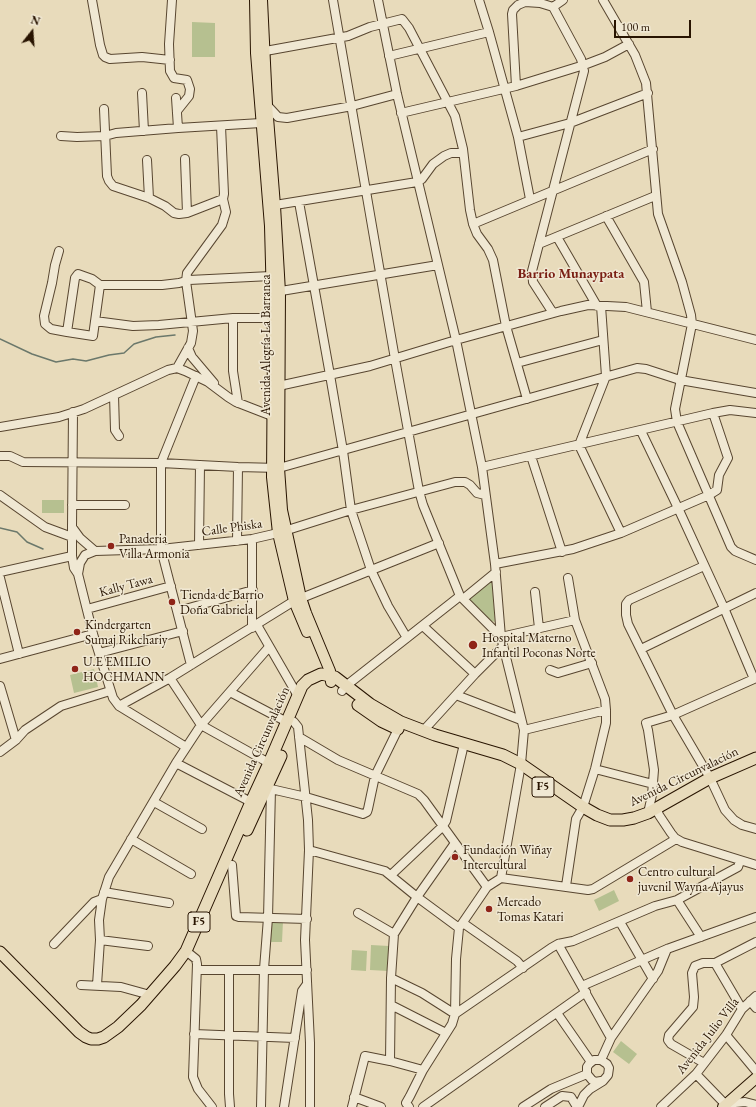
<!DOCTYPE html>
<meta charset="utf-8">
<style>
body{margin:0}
#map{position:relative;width:756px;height:1107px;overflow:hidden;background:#e8dbbb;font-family:"EB Garamond",serif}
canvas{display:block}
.north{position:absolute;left:12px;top:12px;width:40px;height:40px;-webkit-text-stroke:3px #f0e8d3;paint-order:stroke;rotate:17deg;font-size:11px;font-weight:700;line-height:16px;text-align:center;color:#281401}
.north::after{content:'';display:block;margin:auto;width:14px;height:18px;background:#281401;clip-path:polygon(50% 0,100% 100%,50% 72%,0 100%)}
.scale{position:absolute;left:614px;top:20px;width:77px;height:18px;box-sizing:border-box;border:2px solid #281401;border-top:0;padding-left:5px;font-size:12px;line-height:14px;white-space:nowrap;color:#281401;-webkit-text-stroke:3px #f0e8d3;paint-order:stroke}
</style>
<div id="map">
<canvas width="756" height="1107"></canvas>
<div class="north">N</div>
<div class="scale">100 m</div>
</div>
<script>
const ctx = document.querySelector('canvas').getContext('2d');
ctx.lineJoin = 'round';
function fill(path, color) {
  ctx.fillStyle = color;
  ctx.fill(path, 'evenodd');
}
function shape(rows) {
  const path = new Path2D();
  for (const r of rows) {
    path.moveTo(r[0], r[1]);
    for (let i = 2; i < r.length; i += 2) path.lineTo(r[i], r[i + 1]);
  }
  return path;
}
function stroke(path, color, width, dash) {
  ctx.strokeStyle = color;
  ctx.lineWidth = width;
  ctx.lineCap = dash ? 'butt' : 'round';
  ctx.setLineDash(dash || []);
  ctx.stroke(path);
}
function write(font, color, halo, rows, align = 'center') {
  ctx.font = font + ' "EB Garamond",serif';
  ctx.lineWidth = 3;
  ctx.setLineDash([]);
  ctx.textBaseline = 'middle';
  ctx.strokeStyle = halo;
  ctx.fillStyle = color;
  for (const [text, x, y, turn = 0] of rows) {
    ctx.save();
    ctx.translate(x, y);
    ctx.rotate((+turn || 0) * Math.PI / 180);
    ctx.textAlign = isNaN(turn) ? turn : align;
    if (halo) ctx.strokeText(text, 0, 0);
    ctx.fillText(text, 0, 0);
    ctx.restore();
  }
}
fill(shape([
 [192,22,215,23,215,57,192,57],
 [42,500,64,500,64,513,42,513],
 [490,581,492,582,495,622,491,621,468,598],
 [94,669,98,687,74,693,70,675],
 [614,890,619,901,599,911,594,900],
 [271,920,283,921,282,942,270,942],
 [371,945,389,946,388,971,370,970],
 [352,950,367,951,366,971,351,970],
 [621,1041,637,1054,629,1064,613,1052]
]), '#b6c090');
stroke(shape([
 [0,339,32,354,56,362,73,359,86,361,109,355,124,353,134,344,156,337,175,335],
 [0,528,17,532,27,542,43,549]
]), '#6b786b', 1.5);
const minor = shape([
 [92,0,100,45,103,55,105,57,110,59,142,57,170,60],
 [172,0,169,44,170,71,174,78,187,80,190,89,189,96,177,111],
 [333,0,395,359,419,491,423,505,460,596,501,637,575,620],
 [378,0,397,94,456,340,482,467,495,564,501,637,524,730,521,764,501,878,487,887,459,928,456,959,455,1014,452,1024,423,1070,410,1096,406,1103,409,1107],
 [479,0,489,32,518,137,530,199],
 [603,0,635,55,646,83,658,214,682,282,691,315,692,324,675,409,677,422,731,547,735,551,756,560],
 [260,52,348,36,370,27,402,19,409,28,455,116,463,149,470,210,473,224,477,234,488,249,493,260,506,326,527,399],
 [389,56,489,32],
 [516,86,512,14,513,10,518,5,525,2,540,3,553,7],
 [142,93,144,131],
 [176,98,178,128],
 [266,104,278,117,287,118,352,106,397,94],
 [104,109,107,176,109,181,113,186,149,198,165,206,174,213,179,214,187,213,223,199,224,194,221,126],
 [401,113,516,86,584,65,605,57,629,44],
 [61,136,77,137,105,136,116,133,178,128,261,123],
 [518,137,570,123,648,93],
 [185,159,187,213],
 [147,160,149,198],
 [299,202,330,375,343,451,351,510,371,570,388,606,407,638],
 [269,206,417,182,422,179,433,164,444,156,451,153,463,153],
 [606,216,644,282,647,312],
 [473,224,653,149],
 [557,237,597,306],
 [539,244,655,196],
 [59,251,55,265,52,283,44,316,45,324,51,329,67,332,75,278,78,274,92,279,100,285,162,285,179,283,189,280,271,276],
 [275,292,438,265],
 [601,306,606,376,579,445,621,533],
 [553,313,533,282,532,271,584,71,581,59,553,7,563,0],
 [233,318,278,318],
 [95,321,133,326,159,325,233,318,233,371,238,403],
 [67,332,93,336,100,285],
 [188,348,192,357,214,383],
 [517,363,603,340],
 [177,368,191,343,193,331,186,281,187,273,222,225,226,212,223,199],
 [274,387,370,366,456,340,561,311,588,305,626,307,756,340],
 [114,395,115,430,119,436],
 [73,412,72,527,80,538,95,551],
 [0,427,59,417,84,409,168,370,177,368,185,371,208,382,228,397,236,402,272,416,277,417],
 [641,431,678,508,724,608,754,679],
 [0,456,10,456,23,462,161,463,238,467,279,468,637,368,646,369,680,380,756,393],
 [531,456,562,552],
 [482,467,713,413],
 [0,495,45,527,72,537],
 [72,505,125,505],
 [72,527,72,556,74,568,78,574,93,634,113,698,119,706,186,747],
 [237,541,238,467],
 [199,545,200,465],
 [495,564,573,549,621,533,709,495,717,490,719,475,728,458,713,413,730,410,756,413],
 [704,566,629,600,626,604,626,615,628,624,673,715,710,778,725,810,734,820,742,825,756,829],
 [0,572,72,556],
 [78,574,80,563,85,555,95,551,161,549,252,539,278,533,351,510,455,482,465,482,470,485,477,493,485,495],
 [0,578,19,654],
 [535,592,539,628],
 [463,599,496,572],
 [87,609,171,586],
 [178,611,253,590],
 [257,625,298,696],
 [423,626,475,674,423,731],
 [252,628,252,539],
 [641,649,756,593],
 [99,653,183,631],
 [0,659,93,634],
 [191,665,161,549,161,463,196,376],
 [550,670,558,673,592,663],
 [475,674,503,646],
 [170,678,201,725,269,763],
 [0,686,16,740],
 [342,691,347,685,460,596],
 [230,692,287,722],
 [456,695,521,720],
 [119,706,170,678,294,601,439,543],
 [294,722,298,727,308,820,309,850,305,940,310,1043,310,1107],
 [524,730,606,710],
 [299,737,338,760,418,794,424,800,487,887],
 [0,752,16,740,25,730,61,706,110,691],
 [176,763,251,802],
 [595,769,653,784],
 [268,787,271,789,306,797,363,814,367,812,368,809,375,776,400,725],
 [154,802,202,829],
 [657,809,659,815,671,833,675,838,682,842,756,865],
 [648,813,652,795,654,770,648,730,646,723,673,715,756,678],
 [131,839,191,874],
 [455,843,417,897,394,934,391,978,422,993,455,1014],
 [309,850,385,871,417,897,459,928],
 [232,865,236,916,239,917,307,919],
 [391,875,443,826,446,821,464,744],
 [501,878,588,890,593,889,676,839],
 [566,886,576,819,583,807,595,769,606,723,606,710,605,699,575,620,568,578],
 [104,892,169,903],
 [677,900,701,937],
 [358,913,394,934],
 [620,922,653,979],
 [463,923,517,961,523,968],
 [100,940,148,946],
 [54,944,94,902,102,899],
 [558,944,611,1038],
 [186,951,196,959,197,964,193,1077,198,1089,212,1107],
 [715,963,742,1009],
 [197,970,307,970],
 [229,970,229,1094,230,1107],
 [391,978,390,1061,423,1070],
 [81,985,121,987,150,995],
 [97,985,100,940,99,920,102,899,109,877,176,763,201,725,269,647],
 [582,986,667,949,756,917],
 [750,1001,756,1008],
 [391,1005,446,1033],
 [557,1013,591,1062],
 [455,1014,551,948,558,944,573,941,655,906,677,900,738,867,740,861],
 [194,1034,295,1038],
 [726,1035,756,1071],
 [601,1060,611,1038,658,971,667,949],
 [704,1063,671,1044,668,1040,669,1035,693,1007,694,997,692,973,695,966,703,963,715,963,756,942],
 [696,1074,725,1104,745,1102,756,1105],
 [354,1097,381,1107],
 [261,1107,264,969,268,918,271,789],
 [284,1107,302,991,307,984],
 [352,1107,365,1056,390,1061],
 [423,1107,586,992],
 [523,1107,551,1089,587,1074],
 [545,1107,562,1096,571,1097,577,1107],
 [578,1107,584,1095,590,1089,603,1081,608,1075,609,1068,607,1064,601,1060,594,1060,589,1064,587,1067,587,1074,592,1080,595,1082,601,1081],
 [661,1107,696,1074,726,1035,742,1009,756,996]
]);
const major = shape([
 [255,0,256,53,270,226,273,339,272,477,278,533,294,601,307,632],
 [262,0,267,105,275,206,280,292,279,468,282,510,301,598,306,613,330,671,331,682],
 [723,1107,756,1078]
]);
const highway = shape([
 [358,705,381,721,398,729],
 [247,830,281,756],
 [0,952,79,1032,86,1037,91,1039,98,1039,104,1037,118,1027,141,1005,175,966,186,951,251,802,269,763,302,686,308,680,321,674,335,677,370,704,401,722,435,735,503,755,521,764,583,807,597,815,610,820,623,820,634,818,648,813,710,778,756,758]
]);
stroke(minor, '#584630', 10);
stroke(major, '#281401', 12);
stroke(highway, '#281401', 13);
stroke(minor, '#f0e8d3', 8);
stroke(major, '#e8dbbb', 10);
stroke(highway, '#e8dbbb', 11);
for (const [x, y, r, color] of [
 [111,546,4,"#8f2418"],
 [172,602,4,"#8f2418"],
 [77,632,4,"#8f2418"],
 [473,645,5,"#8f2418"],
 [75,669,4,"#8f2418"],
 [455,857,4,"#8f2418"],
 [630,879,4,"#8f2418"],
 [489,909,4,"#8f2418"]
]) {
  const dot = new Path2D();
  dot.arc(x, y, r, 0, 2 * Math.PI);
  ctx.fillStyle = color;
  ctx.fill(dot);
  stroke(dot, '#f0e8d3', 1.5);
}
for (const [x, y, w] of [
 [543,787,22],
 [199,922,22]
]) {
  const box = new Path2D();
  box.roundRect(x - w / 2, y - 10, w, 20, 3);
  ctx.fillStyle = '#f0e8d3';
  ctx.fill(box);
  stroke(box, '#281401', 1);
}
write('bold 12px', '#281401', null, [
 ["F5",543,787],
 ["F5",199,922]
]);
write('13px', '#281401', '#f0e8d3', [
 ["Avenida Alegría-La Barranca",266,345,-90],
 ["Calle Phiska",232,528,-8],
 ["Kally Tawa",126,586,-15],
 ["Avenida Circunvalación",262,742,-66],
 ["Avenida Circunvalación",684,777,-26],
 ["Avenida Julio Villa",708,1036,-52]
]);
write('13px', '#281401', '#f0e8d3', [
 ["Panaderia",119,539],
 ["Villa Armonia",119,554],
 ["Tienda de Barrio",180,595],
 ["Doña Gabriela",180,610],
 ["Kindergarten",85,625],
 ["Sumaj Rikchariy",85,640],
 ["Hospital Materno",482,638],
 ["Infantil Poconas Norte",482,653],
 ["U.E EMILIO",83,662],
 ["HOCHMANN",83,677],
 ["Fundación Wiñay",463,850],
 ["Intercultural",463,865],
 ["Centro cultural",638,872],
 ["juvenil Wayna Ajayus",638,887],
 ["Mercado",497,902],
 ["Tomas Katari",497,917]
], 'left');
write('bold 14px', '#7a1f14', '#f0e8d3', [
 ["Barrio Munaypata",571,274]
]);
</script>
